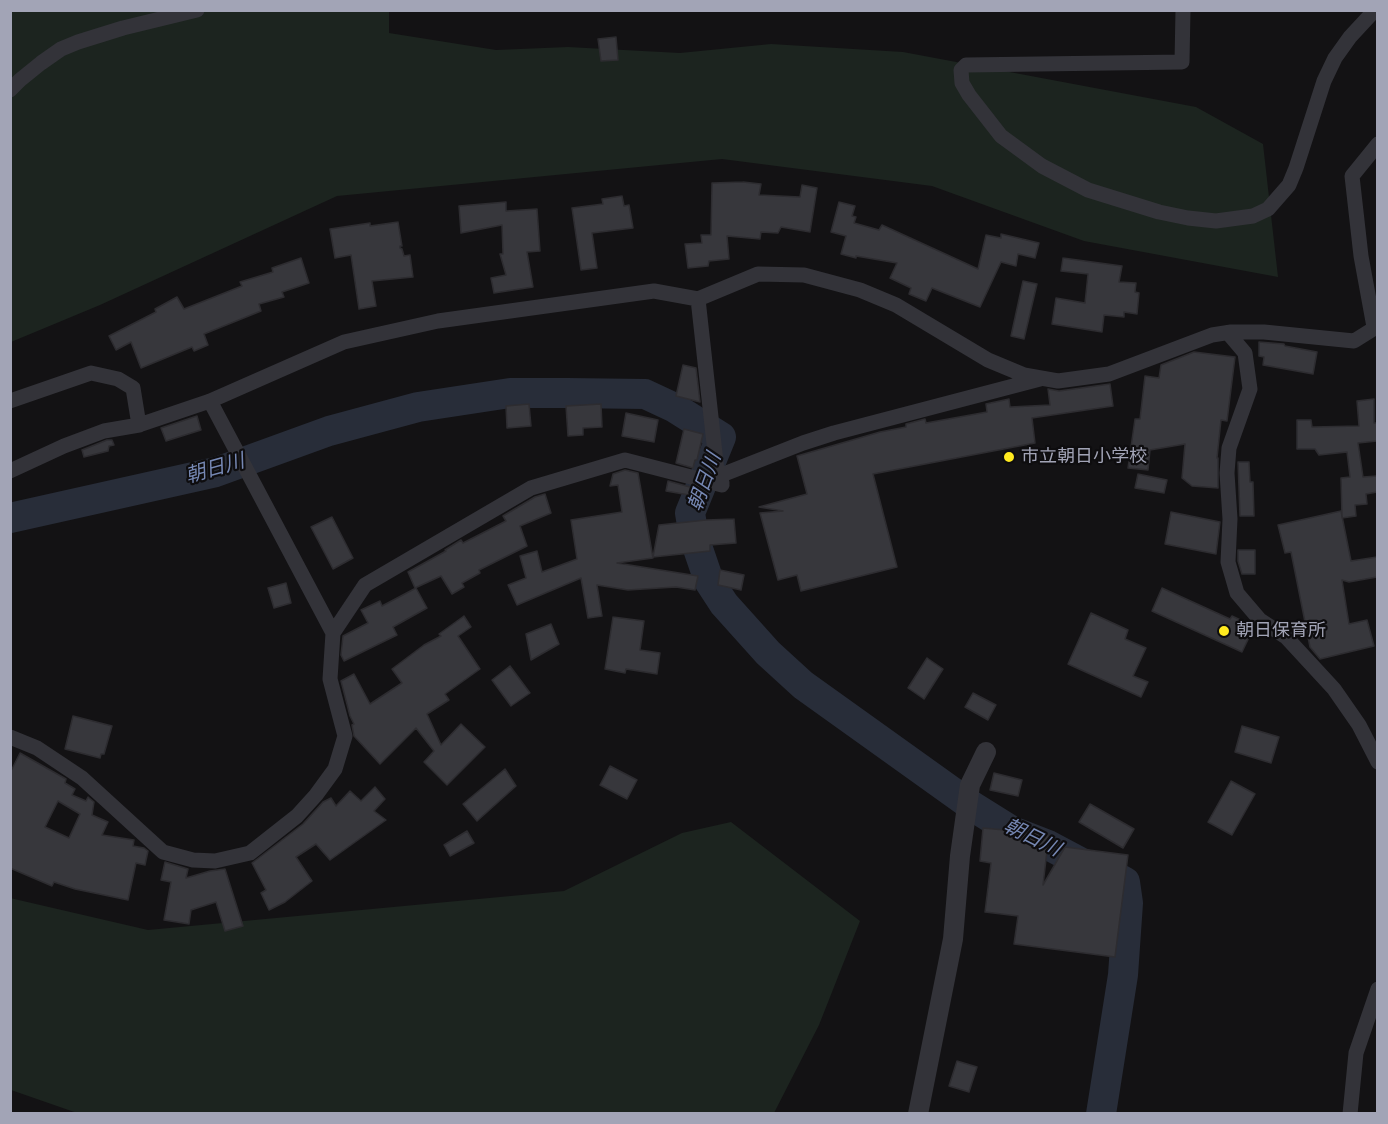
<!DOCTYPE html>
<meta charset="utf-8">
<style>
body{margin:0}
#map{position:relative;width:1388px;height:1124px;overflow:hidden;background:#131214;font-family:"PT Sans Narrow",sans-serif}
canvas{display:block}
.frame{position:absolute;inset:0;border:12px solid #a2a4b6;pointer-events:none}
</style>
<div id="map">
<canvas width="1388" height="1124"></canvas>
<div class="frame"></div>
</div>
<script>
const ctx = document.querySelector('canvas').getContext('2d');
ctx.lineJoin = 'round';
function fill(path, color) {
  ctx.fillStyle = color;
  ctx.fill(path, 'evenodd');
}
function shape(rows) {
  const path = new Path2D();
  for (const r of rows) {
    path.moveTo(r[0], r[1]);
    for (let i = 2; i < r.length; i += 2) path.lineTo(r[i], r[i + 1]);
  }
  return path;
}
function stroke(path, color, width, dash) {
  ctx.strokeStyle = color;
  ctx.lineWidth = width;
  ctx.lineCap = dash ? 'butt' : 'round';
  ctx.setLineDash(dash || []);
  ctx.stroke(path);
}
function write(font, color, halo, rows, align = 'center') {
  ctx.font = font + ' "PT Sans Narrow","Noto Sans JP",sans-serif';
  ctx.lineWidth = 4.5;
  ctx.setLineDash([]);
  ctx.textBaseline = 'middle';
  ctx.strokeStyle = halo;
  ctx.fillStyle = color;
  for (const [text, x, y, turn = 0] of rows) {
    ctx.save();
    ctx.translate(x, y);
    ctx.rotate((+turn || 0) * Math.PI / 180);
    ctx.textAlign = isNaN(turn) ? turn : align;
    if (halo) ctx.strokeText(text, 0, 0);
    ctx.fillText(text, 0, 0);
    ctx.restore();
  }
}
fill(shape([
 [389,10,389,33,496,50,568,47,680,53,771,44,903,52,1196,107,1263,144,1278,277,1084,241,932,186,722,159,337,196,100,305,11,342,11,11],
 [731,822,860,921,819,1025,774,1113,80,1114,11,1090,10,898,148,930,564,891,682,833]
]), '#1c241f');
stroke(shape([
 [10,518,216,472,329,431,418,407,510,393,567,393,645,394,675,408,721,437,690,513,694,537,709,581,724,604,768,653,803,685,972,806,1012,831,1048,845,1080,862,1105,871,1125,882,1128,903,1123,975,1101,1114]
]), '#282d39', 30);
const building = shape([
 [616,37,618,60,601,61,598,39,616,37],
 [743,182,761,184,759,195,800,197,802,185,817,188,810,232,781,227,778,233,761,232,760,239,727,236,729,259,709,261,708,266,688,268,685,244,702,243,701,235,711,235,712,183,743,182],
 [622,196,624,206,629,205,633,228,592,233,597,268,581,270,572,208,603,204,602,199,622,196],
 [506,202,506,211,537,209,540,251,527,252,533,287,494,293,491,278,506,275,500,254,503,254,502,225,461,233,459,206,506,202],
 [839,202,855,206,852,216,856,217,854,223,879,230,882,225,978,269,986,235,1001,238,1001,234,1039,243,1035,258,1018,254,1016,266,1001,262,980,307,932,288,926,301,909,294,911,288,890,278,897,263,856,256,856,258,841,254,846,236,831,232,839,202],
 [398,222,402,246,400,246,400,248,402,249,404,256,410,255,413,277,372,281,376,306,359,309,351,255,335,258,330,229,370,223,370,226,398,222],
 [301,258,309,283,282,292,284,297,259,304,261,311,204,334,208,345,194,351,192,347,141,368,131,342,116,350,109,336,156,312,155,309,177,297,184,309,242,286,240,282,273,272,272,268,301,258],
 [1063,258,1122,266,1119,282,1136,283,1135,292,1139,293,1137,314,1124,312,1124,317,1104,315,1102,332,1052,324,1056,298,1085,303,1088,274,1061,271,1063,258],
 [1023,281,1037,284,1024,339,1011,336,1023,281],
 [1259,342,1284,344,1285,346,1317,352,1313,374,1263,365,1264,357,1259,356,1259,342],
 [1194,352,1235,357,1227,421,1221,420,1217,458,1218,458,1218,488,1192,486,1182,478,1185,444,1150,450,1148,470,1128,468,1135,419,1140,419,1145,376,1159,378,1161,365,1194,352],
 [683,365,696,368,700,402,676,396,683,365],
 [1110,384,1113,406,1032,418,1035,443,873,474,897,567,801,591,797,575,778,580,760,513,783,511,759,507,807,494,797,456,880,432,906,427,906,424,925,419,926,423,987,412,986,404,1009,399,1010,407,1050,405,1048,389,1059,391,1110,384],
 [1374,399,1374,423,1377,423,1377,441,1358,443,1363,477,1377,476,1377,492,1366,494,1367,504,1355,505,1356,516,1342,518,1341,478,1350,477,1347,452,1319,455,1315,449,1297,449,1297,420,1311,420,1312,427,1359,426,1357,401,1374,399],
 [529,404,531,426,507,428,506,406,529,404],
 [601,404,602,427,583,428,583,435,568,436,566,406,601,404],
 [626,413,658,420,654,442,622,436,626,413],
 [197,416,201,430,166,441,161,428,197,416],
 [684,429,703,434,697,460,695,460,693,468,676,463,684,429],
 [107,440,112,440,114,445,109,446,108,451,84,457,82,450,107,440],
 [1238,462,1249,462,1250,482,1253,482,1254,516,1240,516,1238,462],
 [625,470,638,473,653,558,617,563,698,576,695,590,676,587,628,590,597,585,602,616,588,618,581,578,517,605,508,585,526,578,520,556,537,551,542,572,577,559,571,520,622,512,618,485,610,486,613,474,625,470],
 [1138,474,1167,480,1164,493,1135,488,1138,474],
 [668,481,690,487,689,495,666,491,668,481],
 [545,494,551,513,520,526,527,546,479,570,480,573,462,583,464,587,452,594,441,576,415,588,408,572,446,551,445,550,461,540,463,543,506,521,503,516,535,497,545,494],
 [1341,511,1351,561,1377,557,1377,577,1349,582,1342,580,1349,624,1367,620,1374,646,1320,659,1310,647,1291,552,1285,553,1278,525,1341,511],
 [1171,512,1220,522,1216,554,1165,544,1171,512],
 [332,517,353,558,333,569,311,527,332,517],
 [734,519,736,543,710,545,710,551,653,557,659,525,706,520,734,519],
 [1238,550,1255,550,1255,574,1242,574,1238,561,1238,550],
 [720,570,744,575,741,590,718,585,720,570],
 [286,583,291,603,274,608,268,588,286,583],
 [416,588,427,608,393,627,397,635,344,661,341,655,343,636,368,623,361,610,380,601,382,606,416,588],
 [1162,588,1230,619,1232,616,1251,625,1254,627,1242,652,1152,611,1162,588],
 [1091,613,1128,630,1125,639,1146,648,1133,676,1148,682,1141,697,1068,664,1091,613],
 [464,616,471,627,458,636,480,669,445,694,449,700,427,714,441,745,461,724,485,747,447,785,424,762,434,751,416,728,380,764,354,736,352,725,354,724,350,716,341,681,354,674,370,704,402,683,392,669,424,645,441,636,439,634,464,616],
 [613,617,644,621,640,650,660,653,657,674,626,669,625,673,605,669,613,617],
 [551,624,559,644,531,660,526,634,551,624],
 [927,658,943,669,924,699,908,688,927,658],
 [510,666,530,693,511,706,492,680,510,666],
 [973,693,996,705,988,720,965,707,973,693],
 [73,716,112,726,104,754,101,754,100,758,65,749,73,716],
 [1242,726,1279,737,1271,763,1235,752,1242,726],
 [20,753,66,779,65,783,75,789,72,795,86,801,88,797,94,802,92,815,108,822,102,835,134,840,133,846,144,848,148,851,145,865,136,863,128,900,75,889,54,882,52,886,10,868,10,773,20,753],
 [58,801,80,814,69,838,45,827,58,801],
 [610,766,637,780,627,799,600,785,610,766],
 [505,769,516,786,477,821,463,804,505,769],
 [994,773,1022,780,1018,796,990,790,994,773],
 [1231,781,1255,794,1232,835,1208,822,1231,781],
 [375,787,385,799,374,811,386,820,330,860,316,844,296,857,312,881,285,902,269,910,261,893,266,890,252,863,303,824,323,802,331,798,336,806,350,791,361,801,375,787],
 [1090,804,1134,829,1123,848,1079,822,1090,804],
 [983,828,1049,834,1043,885,1065,847,1128,855,1115,957,1014,944,1018,916,985,912,991,863,980,861,983,828],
 [467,831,474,843,450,856,444,845,467,831],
 [165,862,188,869,186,878,210,871,225,869,243,926,225,931,216,902,191,910,189,924,164,920,171,882,161,880,165,862],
 [957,1061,977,1067,969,1092,949,1086,957,1061]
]);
fill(building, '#37373c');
stroke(building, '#2d2c30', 1.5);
stroke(shape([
 [1183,10,1182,62,966,65,961,70,962,83,969,95,1001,136,1042,166,1088,190,1159,212,1188,218,1216,221,1253,216,1268,209,1289,185,1296,168,1324,81,1335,58,1350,37,1375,10],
 [10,90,20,80,41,63,61,49,78,42,123,28,197,10],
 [698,299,717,471,722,483],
 [1374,327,1361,256,1352,176,1378,144],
 [1228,333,1245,353,1250,389,1229,448,1227,473,1230,519,1228,562,1237,593,1260,620,1286,637,1334,689,1359,725,1378,762],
 [10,401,91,373,118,379,133,388,139,425],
 [210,401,333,633],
 [10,471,64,446,104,431,139,425,210,401,344,342,438,321,654,291,698,299,758,274,804,275,860,290,896,305,988,360,1024,375,1058,381,1109,374,1212,335,1231,332,1264,332,1354,341,1378,326],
 [719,476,803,443,834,433,1040,379],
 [10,737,37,748,82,778,163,852,193,860,215,861,250,853,297,816,316,795,335,769,345,736,330,679,333,633,365,585,531,488,625,460,722,485],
 [1350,1114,1356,1053,1378,989]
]), '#333339', 15);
stroke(shape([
 [918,1114,953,939,960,856,970,785,986,752]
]), '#333339', 20);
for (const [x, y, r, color] of [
 [1009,457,6,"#ffea1f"],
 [1224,631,6,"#ffea1f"]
]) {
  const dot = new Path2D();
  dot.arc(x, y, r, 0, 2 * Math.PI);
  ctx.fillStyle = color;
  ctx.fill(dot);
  stroke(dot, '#0e0d0f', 2);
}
write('18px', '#a2a4b6', '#0e0d0f', [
 ["市立朝日小学校",1021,457],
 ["朝日保育所",1236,631]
], 'left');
write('italic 20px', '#7688b4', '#0e0d0f', [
 ["朝日川",215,469,-16],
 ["朝日川",705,482,-70],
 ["朝日川",1032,838,26]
]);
</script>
